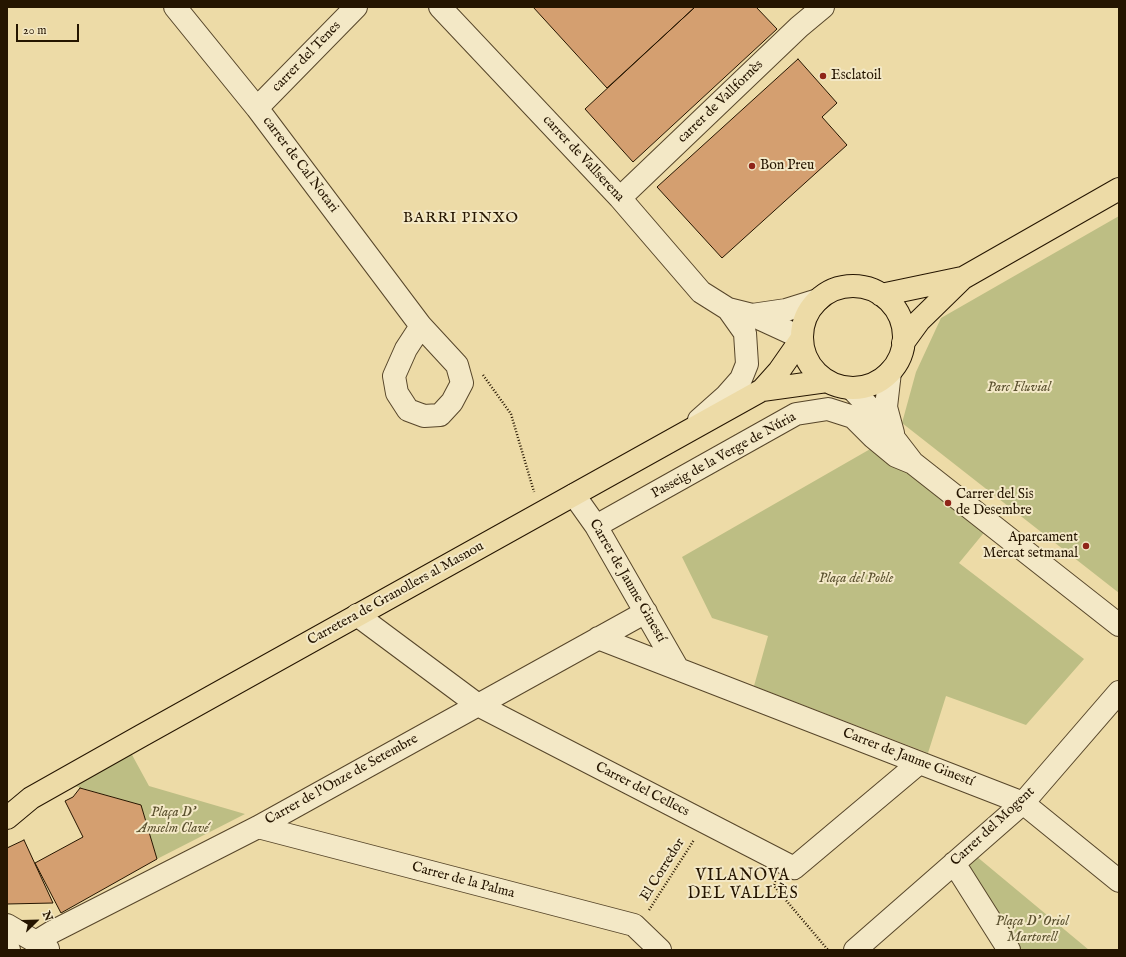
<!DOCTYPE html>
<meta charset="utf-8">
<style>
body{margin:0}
#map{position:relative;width:1126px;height:957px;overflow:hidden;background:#eddba7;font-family:"IM FELL English",serif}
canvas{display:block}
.frame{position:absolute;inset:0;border:8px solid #251500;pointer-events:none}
.north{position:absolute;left:16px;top:901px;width:40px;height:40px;-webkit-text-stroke:3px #f3e8c6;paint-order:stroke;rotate:67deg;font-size:11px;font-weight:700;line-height:16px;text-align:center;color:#251500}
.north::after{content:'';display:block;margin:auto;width:14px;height:18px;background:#251500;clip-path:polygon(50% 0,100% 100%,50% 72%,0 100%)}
.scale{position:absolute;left:16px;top:24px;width:63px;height:18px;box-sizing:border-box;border:2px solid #251500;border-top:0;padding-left:5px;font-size:12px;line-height:14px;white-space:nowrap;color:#251500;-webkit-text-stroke:3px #f3e8c6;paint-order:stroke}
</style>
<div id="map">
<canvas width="1126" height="957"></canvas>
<div class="frame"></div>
<div class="north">N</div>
<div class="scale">20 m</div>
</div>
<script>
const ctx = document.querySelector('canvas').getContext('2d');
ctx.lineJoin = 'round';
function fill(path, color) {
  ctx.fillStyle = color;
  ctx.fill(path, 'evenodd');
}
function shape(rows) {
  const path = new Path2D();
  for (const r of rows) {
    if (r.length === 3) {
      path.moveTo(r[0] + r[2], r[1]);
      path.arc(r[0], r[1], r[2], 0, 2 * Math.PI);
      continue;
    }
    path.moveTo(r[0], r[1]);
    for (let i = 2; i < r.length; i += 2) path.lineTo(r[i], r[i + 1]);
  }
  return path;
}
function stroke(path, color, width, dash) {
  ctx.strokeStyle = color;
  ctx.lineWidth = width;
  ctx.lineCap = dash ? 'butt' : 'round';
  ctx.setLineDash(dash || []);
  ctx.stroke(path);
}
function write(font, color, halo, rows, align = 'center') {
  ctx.font = font + ' "IM FELL English",serif';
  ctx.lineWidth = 4;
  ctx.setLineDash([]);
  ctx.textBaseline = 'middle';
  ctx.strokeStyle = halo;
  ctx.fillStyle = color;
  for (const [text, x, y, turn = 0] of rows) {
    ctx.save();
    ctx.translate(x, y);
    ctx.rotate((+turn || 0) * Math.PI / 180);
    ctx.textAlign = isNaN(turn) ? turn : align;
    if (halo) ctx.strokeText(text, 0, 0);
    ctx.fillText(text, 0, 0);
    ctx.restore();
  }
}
fill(shape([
 [1119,216,1119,593,902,423,916,372,941,318],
 [879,444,987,529,959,563,1084,659,1026,725,946,696,928,753,754,686,768,636,712,618,682,557],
 [131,753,149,786,245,814,157,859,141,805,71,785],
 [976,856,1089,950,1022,950,965,865]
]), '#bdbe84');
const building = shape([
 [533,7,695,7,607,88,533,7],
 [695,7,756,7,777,29,633,162,585,109,695,7],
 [798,59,837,103,822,117,847,145,722,258,657,187,798,59],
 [80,788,141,805,157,859,61,913,35,863,83,837,65,801,73,797,80,788],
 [24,840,53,903,7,904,7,848,24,840]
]);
fill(building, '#d49f70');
stroke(building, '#251500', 1);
const minor = shape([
 [175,7,257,108,421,326,457,365,462,383,452,402,440,415,424,416,408,410,397,393,394,376,406,349,421,326],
 [440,7,620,198,701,292,728,309,752,315,802,338],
 [257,108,356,7],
 [620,198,799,27,823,7],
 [752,315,786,310,818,300],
 [890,372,886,407,893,433],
 [851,388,873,411,913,463,1119,625],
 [699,420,726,396,741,379,747,364,745,333,728,309],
 [574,495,596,526,678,669],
 [596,526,796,414,828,409,853,417,873,437,896,456,913,463],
 [357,615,478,705,794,868,919,763],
 [598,638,1023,803,1119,881],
 [258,827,634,925,660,950],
 [954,863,1009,950],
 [7,925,48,949],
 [36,942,52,932,258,827,646,612],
 [7,949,9,950],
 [855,950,1023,803,1119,692]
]);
const major = shape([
 [853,337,51],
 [881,295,962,278],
 [903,343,919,321,963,278,1119,189],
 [762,390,779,371,802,338],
 [7,818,31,798,141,736,762,390,827,381]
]);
stroke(minor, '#57462a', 24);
stroke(major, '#251500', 24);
stroke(shape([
 [483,375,511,414,534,492],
 [775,881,774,886,828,950],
 [649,910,694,840]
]), '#251500', 2.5, [1, 2]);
stroke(minor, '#f3e8c6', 22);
stroke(major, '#eddba7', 22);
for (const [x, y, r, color] of [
 [823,76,4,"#8f2418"],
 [752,166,4,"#8f2418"],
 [948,503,4,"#8f2418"],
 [1086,546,4,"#8f2418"]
]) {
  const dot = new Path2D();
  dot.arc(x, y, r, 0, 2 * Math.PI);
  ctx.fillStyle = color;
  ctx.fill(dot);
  stroke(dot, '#f3e8c6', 1.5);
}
write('14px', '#251500', '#f3e8c6', [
 ["carrer del Tenes",307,57,-46],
 ["carrer de Vallfornès",721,102,-44],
 ["carrer de Vallserena",583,159,47],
 ["carrer de Cal Notari",300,165,53],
 ["Passeig de la Verge de Núria",724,456,-29],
 ["Carrer de Jaume Ginestí",627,581,60],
 ["Carretera de Granollers al Masnou",396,594,-29],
 ["Carrer de Jaume Ginestí",908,758,21],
 ["Carrer de l'Onze de Setembre",342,780,-29],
 ["Carrer del Cellecs",642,790,27],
 ["Carrer del Mogent",993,827,-43],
 ["El Corredor",663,870,-58],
 ["Carrer de la Palma",463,881,15]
]);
write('14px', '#251500', '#f3e8c6', [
 ["Esclatoil",831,76],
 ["Bon Preu",760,166],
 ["Carrer del Sis",956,495],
 ["de Desembre",956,511],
 ["Aparcament",1078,538,"right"],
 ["Mercat setmanal",1078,554,"right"]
], 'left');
write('italic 14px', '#5a502e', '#f3e8c6', [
 ["Parc Fluvial",1019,388],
 ["Plaça del Poble",856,579],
 ["Plaça D'",173,813],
 ["Amselm Clavé",173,829],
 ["Plaça D' Oriol",1032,922],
 ["Martorell",1032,938]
]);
ctx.letterSpacing = '1px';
write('15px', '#251500', '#f3e8c6', [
 ["BARRI PINXO",461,219]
]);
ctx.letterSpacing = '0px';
ctx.letterSpacing = '1px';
write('16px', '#251500', '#f3e8c6', [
 ["VILANOVA",743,877],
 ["DEL VALLÈS",743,895]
]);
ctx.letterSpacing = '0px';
</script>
